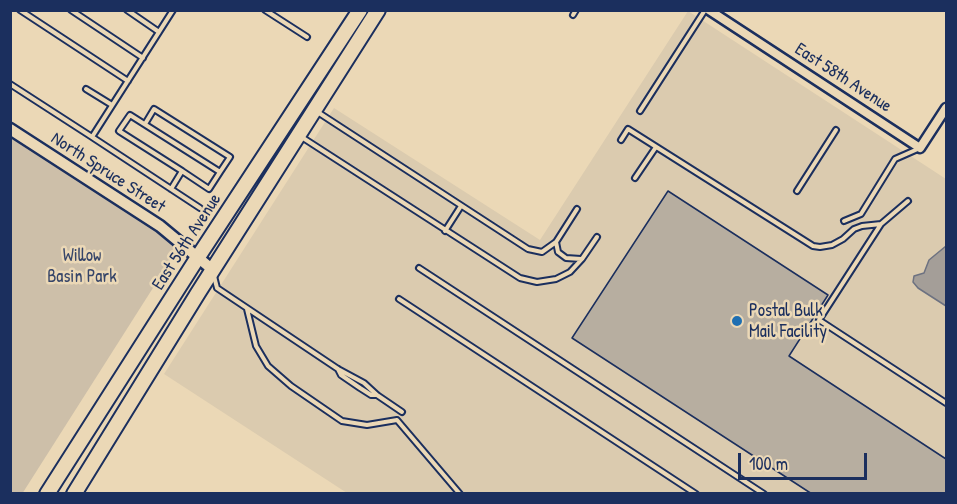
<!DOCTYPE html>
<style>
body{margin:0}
#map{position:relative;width:957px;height:504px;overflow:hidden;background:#ebd8b6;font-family:"Patrick Hand",sans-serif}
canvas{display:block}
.frame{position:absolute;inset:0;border:12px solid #1b2f5e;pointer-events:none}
.scale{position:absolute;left:738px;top:453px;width:129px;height:27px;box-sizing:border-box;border:3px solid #1b2f5e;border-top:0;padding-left:8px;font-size:18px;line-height:21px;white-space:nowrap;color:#1b2f5e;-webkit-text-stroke:4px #ebd8b6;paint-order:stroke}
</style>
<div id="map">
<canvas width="957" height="504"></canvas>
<div class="frame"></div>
<div class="scale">100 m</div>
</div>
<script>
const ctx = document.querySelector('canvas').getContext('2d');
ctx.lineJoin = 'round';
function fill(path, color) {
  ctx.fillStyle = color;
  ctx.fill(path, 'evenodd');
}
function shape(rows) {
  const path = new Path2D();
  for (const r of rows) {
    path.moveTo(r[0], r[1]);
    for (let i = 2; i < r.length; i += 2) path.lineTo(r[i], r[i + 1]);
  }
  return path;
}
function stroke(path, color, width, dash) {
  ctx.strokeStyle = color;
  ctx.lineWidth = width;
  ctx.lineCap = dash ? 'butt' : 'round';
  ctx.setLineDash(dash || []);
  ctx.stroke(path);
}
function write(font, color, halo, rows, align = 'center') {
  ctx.font = font + ' "Patrick Hand",sans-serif';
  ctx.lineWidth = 5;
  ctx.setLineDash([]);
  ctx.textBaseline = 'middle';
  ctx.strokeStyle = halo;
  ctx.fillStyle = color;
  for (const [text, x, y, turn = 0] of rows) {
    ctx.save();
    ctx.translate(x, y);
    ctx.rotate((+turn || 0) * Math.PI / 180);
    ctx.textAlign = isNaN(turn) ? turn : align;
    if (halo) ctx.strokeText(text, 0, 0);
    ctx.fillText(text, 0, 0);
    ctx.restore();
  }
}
fill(shape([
 [688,11,946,179,946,493,347,493,164,374,334,108,540,240]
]), '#dbcbaf');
fill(shape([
 [10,134,154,227,179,247,22,494,10,493]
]), '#cdbfa9');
const water = shape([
 [946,246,946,306,918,288,913,282,914,276,924,273,929,260,946,246]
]);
fill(water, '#a49e98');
stroke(water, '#6d7281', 1.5);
const building = shape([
 [668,191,828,295,789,356,946,459,946,494,812,494,572,338,668,191]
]);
fill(building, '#b7aea0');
stroke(building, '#1b2f5e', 1.5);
const service = shape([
 [20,10,128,81],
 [71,10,143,58],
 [127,10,159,32],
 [173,10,92,137,200,208],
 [265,10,307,37],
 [573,15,576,10],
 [10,84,92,137],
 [86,89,112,105],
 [316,111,528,249,542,252,556,242,577,209],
 [640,111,705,10],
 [145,124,154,109,230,157,220,172,130,115,119,131,182,171,171,189],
 [300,136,520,278,537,282,556,279,570,272,582,259,597,237],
 [621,140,628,129,813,246,820,247,832,245,843,239,854,229,862,226,881,224],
 [182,171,209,189,220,172],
 [635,178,656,147],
 [797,191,836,130],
 [908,201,881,224,819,320,946,403],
 [844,221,861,214,895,159,920,148],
 [445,231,461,206],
 [556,242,558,252,566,258,581,259],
 [419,268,764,494],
 [214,276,217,288,338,369,364,383,377,395,402,412],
 [399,299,696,494],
 [247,309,256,346,268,366,291,386,342,421,367,425,397,420,460,494],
 [338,369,341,375,360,388,371,395,377,395]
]);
const minor = shape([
 [709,10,920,148,946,108]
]);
const tertiary = shape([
 [10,129,160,226,213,270]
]);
const primary = shape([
 [47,494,198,257,360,10],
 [74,494,198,293,378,10]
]);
stroke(service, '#1b2f5e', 8);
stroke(minor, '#1b2f5e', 13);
stroke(tertiary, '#1b2f5e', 15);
stroke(primary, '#1b2f5e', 18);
stroke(service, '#ebd8b6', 4);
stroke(minor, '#ebd8b6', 8);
stroke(tertiary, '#ebd8b6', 10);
stroke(primary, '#ebd8b6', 14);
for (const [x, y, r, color] of [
 [737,321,6,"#1f6fb2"]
]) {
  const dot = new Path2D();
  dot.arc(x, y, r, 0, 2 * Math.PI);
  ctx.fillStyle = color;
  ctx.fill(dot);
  stroke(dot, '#ebd8b6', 2);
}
write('18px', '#1b2f5e', '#ebd8b6', [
 ["East 58th Avenue",843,78,33],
 ["North Spruce Street",108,173,33],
 ["East 56th Avenue",187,242,-57]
]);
write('18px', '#364569', '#ebd8b6', [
 ["Willow",82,256],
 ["Basin Park",82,277]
]);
write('18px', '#1b2f5e', '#ebd8b6', [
 ["Postal Bulk",749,311],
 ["Mail Facility",749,332]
], 'left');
</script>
